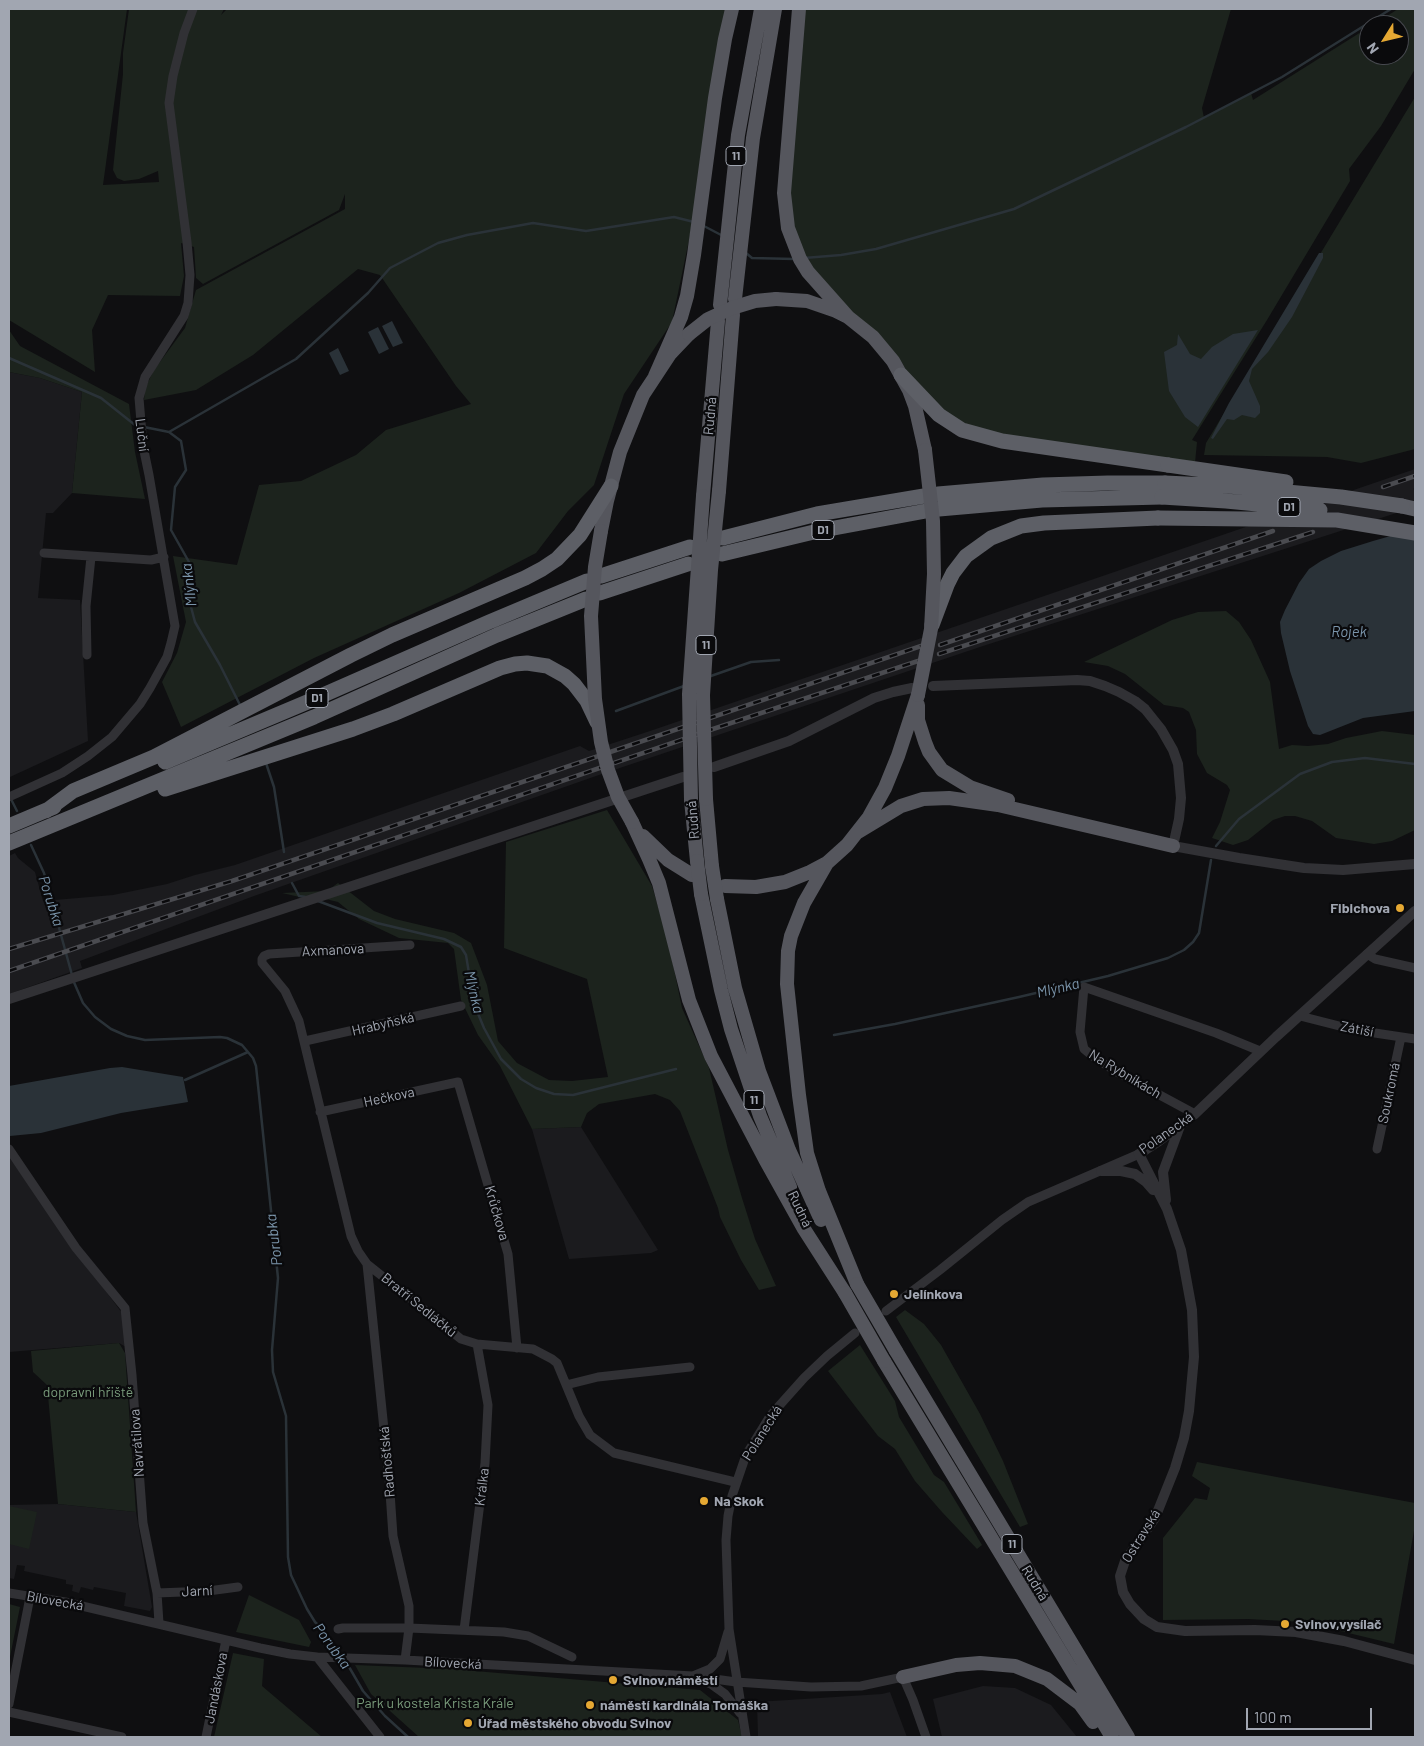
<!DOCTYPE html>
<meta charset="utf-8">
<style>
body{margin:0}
#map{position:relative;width:1424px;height:1746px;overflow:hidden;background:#0f0f11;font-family:Barlow,sans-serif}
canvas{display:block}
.frame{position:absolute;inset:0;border:10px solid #a1a6b1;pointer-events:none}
.north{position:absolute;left:1359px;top:15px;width:50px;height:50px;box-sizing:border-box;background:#0a0a0c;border:1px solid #46484e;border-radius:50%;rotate:234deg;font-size:14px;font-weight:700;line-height:20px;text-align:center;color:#a1a6b1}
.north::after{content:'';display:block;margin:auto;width:18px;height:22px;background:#e5a833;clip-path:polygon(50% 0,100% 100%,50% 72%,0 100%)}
.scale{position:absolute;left:1246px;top:1708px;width:126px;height:22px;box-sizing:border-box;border:2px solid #a1a6b1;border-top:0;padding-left:6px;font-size:15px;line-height:18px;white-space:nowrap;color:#a1a6b1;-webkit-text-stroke:4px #0a0a0c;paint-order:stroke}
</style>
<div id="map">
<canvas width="1424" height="1746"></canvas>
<div class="frame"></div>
<div class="north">N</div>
<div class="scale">100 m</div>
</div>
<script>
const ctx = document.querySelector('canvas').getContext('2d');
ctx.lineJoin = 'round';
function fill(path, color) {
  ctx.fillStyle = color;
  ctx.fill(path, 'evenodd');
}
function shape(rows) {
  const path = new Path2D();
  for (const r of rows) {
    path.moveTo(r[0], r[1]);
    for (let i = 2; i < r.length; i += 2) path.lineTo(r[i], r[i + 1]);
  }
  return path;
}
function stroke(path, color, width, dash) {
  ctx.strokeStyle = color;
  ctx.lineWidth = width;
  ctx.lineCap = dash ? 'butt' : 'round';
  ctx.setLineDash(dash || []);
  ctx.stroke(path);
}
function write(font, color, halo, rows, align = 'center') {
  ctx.font = font + ' Barlow,sans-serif';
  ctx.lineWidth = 4.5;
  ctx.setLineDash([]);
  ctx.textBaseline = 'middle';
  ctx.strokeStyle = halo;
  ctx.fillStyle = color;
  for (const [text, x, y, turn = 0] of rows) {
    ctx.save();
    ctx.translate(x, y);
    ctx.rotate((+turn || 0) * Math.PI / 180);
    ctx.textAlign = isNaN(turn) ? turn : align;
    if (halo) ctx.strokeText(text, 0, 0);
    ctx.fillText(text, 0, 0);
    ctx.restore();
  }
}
fill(shape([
 [9,372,40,378,82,392,72,493,53,513,46,513,38,598,80,600,88,741,10,777,9,775],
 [1415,469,1415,488,1413,489,1415,490,1415,507,983,646,596,776,254,896,80,961,82,968,9,994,9,856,15,853,18,858,35,872,43,901,113,895,167,884,195,875,235,865,580,746,589,751,650,731],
 [581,1127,658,1250,651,1253,569,1259,532,1129],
 [9,1157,73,1247,122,1313,126,1347,119,1343,9,1352],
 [58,1504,136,1512,152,1607,150,1611,124,1606,126,1593,94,1587,93,1590,81,1587,79,1593,72,1591,73,1585,66,1584,66,1580,24,1571,25,1566,17,1565,14,1579,9,1578,9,1505],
 [983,1686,1015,1688,1051,1705,1077,1737,942,1737,933,1699],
 [890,1692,907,1737,758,1737,757,1702,882,1694]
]), '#1b1b1e');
fill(shape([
 [9,9,127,9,103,185,159,182,158,171,139,179,124,181,117,178,113,170,123,74,123,53,129,9,224,9,221,15,227,9,728,9,689,240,672,322,624,394,594,485,568,511,536,553,459,593,314,658,181,727,162,682,177,653,186,622,173,556,237,565,259,485,301,481,356,455,386,430,471,404,456,386,380,275,358,269,253,355,196,390,144,400,145,388,154,370,185,328,196,290,345,209,345,194,339,210,203,284,196,278,194,247,181,243,184,276,180,296,108,295,92,330,95,372,9,320],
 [799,9,1231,9,1202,108,1204,118,1251,93,1253,100,1369,27,1369,55,1399,55,1399,25,1373,25,1398,9,1415,9,1415,69,1381,126,1349,169,1350,181,1267,320,1192,440,1197,442,1195,463,962,430,821,287,788,228],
 [1415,97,1415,449,1361,463,1327,457,1204,455,1206,443],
 [9,330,20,346,129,404,135,452,145,499,72,493,82,392,40,378,9,372],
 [1226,611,1239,622,1251,640,1270,682,1279,749,1292,745,1308,746,1328,744,1346,738,1382,731,1415,735,1415,830,1392,841,1374,844,1336,838,1312,821,1295,816,1285,816,1273,820,1248,840,1233,845,1212,838,1220,822,1230,790,1227,785,1207,773,1197,754,1196,730,1189,712,1183,708,1164,705,1125,674,1108,666,1084,662,1172,620,1198,612],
 [607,810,652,886,668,940,682,1008,709,1068,728,1150,742,1198,755,1239,776,1286,759,1290,741,1260,720,1217,718,1208,680,1111,670,1100,655,1094,599,1104,587,1113,581,1127,532,1129,500,1066,478,1035,461,1000,454,949,448,943,399,938,359,919,338,902,317,897,304,898,282,893,327,891,338,883,374,911,395,919,454,933,471,943,487,985,498,1041,517,1063,549,1080,572,1081,608,1077,587,979,504,948,506,842],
 [905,1310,924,1324,941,1345,980,1414,1003,1461,1028,1524,1020,1527,896,1317],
 [119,1343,125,1353,136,1512,58,1504,47,1385,33,1372,31,1351],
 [860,1345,895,1401,899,1417,934,1475,944,1482,982,1545,977,1549,942,1512,915,1481,895,1449,878,1436,828,1371],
 [1197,1462,1415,1503,1415,1525,1394,1644,1303,1622,1248,1619,1163,1620,1163,1538,1195,1498,1207,1500,1210,1488,1192,1476],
 [9,1506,37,1512,29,1549,9,1544],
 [249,1595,299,1620,311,1642,309,1647,236,1632],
 [9,1604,20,1607,9,1662],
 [233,1653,264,1659,262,1686,322,1737,214,1737],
 [355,1665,451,1669,700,1690,738,1720,742,1737,419,1737,371,1694]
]), '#1c231d');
fill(shape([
 [1319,253,1323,253,1323,258,1292,317,1268,352,1252,369,1249,381,1260,406,1260,413,1255,418,1242,415,1234,420,1227,419,1213,439,1211,438,1229,403],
 [392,321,403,343,393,347,382,326],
 [378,327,389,349,379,354,368,332],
 [1258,330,1198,427,1185,417,1169,391,1164,352,1177,345,1178,334,1190,354,1201,359,1212,347,1233,334],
 [338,348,349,371,340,375,329,353],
 [1415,532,1415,711,1363,718,1320,735,1313,734,1308,726,1290,671,1281,633,1280,622,1285,610,1299,583,1309,569,1321,561,1341,551,1373,541,1401,533],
 [122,1067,183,1077,188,1102,121,1113,41,1133,10,1136,9,1086,110,1068]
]), '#2a3238');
stroke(shape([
 [702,225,723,236],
 [746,253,752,258,794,259],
 [804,258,841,255,876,249,1014,209,1186,127,1282,77,1391,9],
 [9,358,101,398,135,425,139,426],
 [144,427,169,432,181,441,186,470,175,487,171,530,189,562,187,592,195,622,220,665,241,707],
 [169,432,296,359,368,293,390,268,438,243,467,235,533,223,586,231,674,217,694,222],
 [708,677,751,662,779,660],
 [616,711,684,686],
 [266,763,274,787,284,852],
 [11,799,17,811],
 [31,845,44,873,72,975],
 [1216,846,1239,819,1300,774,1332,762,1365,758,1415,764],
 [292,883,299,896,306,897],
 [318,901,377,923,444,939,461,947,466,955,474,1004,484,1028,501,1059,521,1079,536,1088,554,1094,573,1095,676,1069],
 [73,980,83,1003,95,1017,111,1029,127,1036,145,1040,220,1037,227,1038,242,1045,253,1058,256,1066,278,1278,272,1350,273,1372,286,1416,288,1557,291,1575,307,1609,315,1622,323,1630,341,1656],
 [834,1035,895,1024,1019,997,1108,976,1168,958,1184,950,1193,942,1199,933,1211,860],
 [185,1080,248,1052],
 [345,1660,363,1691,385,1716,408,1737]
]), '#2a3238', 2.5);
stroke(shape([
 [44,553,151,560,164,557],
 [87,655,86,606,91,557],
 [9,797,62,773,88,756,112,737,140,704,150,688,167,657,171,643,175,626,149,475,143,446,139,398,145,377,184,316,188,303,190,275,187,242,169,103,173,76,184,33,193,9],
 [410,945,269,954,264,956,262,959,262,963,285,991,299,1021,351,1236,358,1251,367,1264,461,1339,477,1344,533,1349,552,1359,557,1363,579,1416,590,1435,614,1453,735,1482],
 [1367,954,1375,959,1415,968],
 [1300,1016,1355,1030,1415,1039],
 [305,1041,461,1006],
 [320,1112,458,1082,508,1254,517,1348],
 [1195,1114,1117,1072,1095,1058,1084,1049,1080,1032,1084,987,1216,1033,1260,1051],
 [9,1149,76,1248,125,1308,132,1375,143,1523,157,1593,159,1623],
 [1377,1149,1401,1037],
 [367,1264,389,1478,393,1536,409,1606,409,1628,405,1660],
 [886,1311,940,1270,1002,1220,1028,1202,1139,1154],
 [566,1385,598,1377,690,1367],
 [9,1593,65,1602,260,1648,290,1654,317,1657,405,1660,693,1676,736,1682,811,1687,861,1686,903,1677,913,1700,926,1737],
 [157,1593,208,1591,238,1587],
 [338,1629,343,1628,409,1628,504,1632,528,1636,572,1657],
 [464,1630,485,1463,488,1405,477,1344],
 [317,1657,380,1737],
 [693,1676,710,1669,720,1659,728,1632],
 [701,1680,711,1684,725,1694,740,1713],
 [9,1704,30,1597],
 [9,1712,122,1737],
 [206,1737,226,1640],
 [746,1737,729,1629,726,1540,728,1516,732,1496,746,1455,770,1416,804,1378,827,1356,855,1333]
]), '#313135', 9);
stroke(shape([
 [933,686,1077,680,1090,681,1105,686,1119,692,1135,701,1145,709,1161,729,1173,750,1178,764,1181,798,1179,819,1173,846,1239,858,1304,868,1343,870,1415,864],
 [714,767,789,741,874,698,893,692,912,688],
 [1415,911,1276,1037,1195,1114,1159,1141,1139,1154,1167,1209,1181,1250,1192,1310,1194,1357,1189,1411,1184,1438,1175,1468,1155,1518,1125,1561,1120,1576,1123,1592,1130,1604,1144,1619,1157,1627,1185,1631,1255,1630,1296,1632,1344,1641,1415,1660],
 [9,999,683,777],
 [1101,1171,1121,1171,1135,1174,1146,1182,1153,1190],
 [1166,1200,1163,1172,1180,1126]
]), '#313135', 10);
stroke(shape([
 [799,9,784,193,788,228,800,259,808,272,848,317],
 [735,299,753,138,775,9],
 [776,299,807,301,836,311,848,317,873,337,893,361,909,390,915,406,925,450],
 [720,305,738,135,761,9],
 [655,376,681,317,687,296,694,255,715,98,725,39,732,9],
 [719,491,733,315],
 [703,496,718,321],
 [601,531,607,501,620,452,643,395,670,354,689,334],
 [918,705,918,720,925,742,929,752,942,770,970,787,1008,800],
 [706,799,712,866],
 [691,800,697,861],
 [632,822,649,859,659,883,689,1000,711,1056,765,1159,804,1229,845,1293],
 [858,832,901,806,923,799,949,798,998,805,1173,846],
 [643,836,668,860,692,875],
 [827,863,804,903,791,936,788,951,787,984,799,1095,807,1153,819,1191,857,1284],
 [725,886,756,887,785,882,810,872,827,863,847,845,869,817,885,788,898,756,918,695],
 [701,894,721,990,731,1029,760,1116,790,1187],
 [717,899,735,988,759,1071,789,1150,821,1220],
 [896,1351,1128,1737],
 [884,1361,1112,1737],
 [903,1677,956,1665,980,1663,1015,1666,1047,1679,1080,1704,1093,1722]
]), '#55565d', 14);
stroke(shape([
 [901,375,939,415,962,430,1002,441,1168,465],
 [938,494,1043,485,1108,483,1165,483],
 [1402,506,1415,509],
 [939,509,1042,500,1162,497],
 [723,538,817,514,924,496],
 [722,554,818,531,926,511],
 [601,576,690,547],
 [600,593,688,564],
 [932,625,947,585,953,573,966,556,991,538,1021,526,1044,523,1158,518],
 [165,762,305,703,489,622,587,581],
 [165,789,353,729,393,714,500,668,515,664,527,663,547,666,565,676,574,684,587,701,597,722],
 [46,811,73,791,154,757,351,655,392,635,525,578,542,569,557,559,580,535,611,486],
 [9,826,54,807],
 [9,843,314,717,497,635,586,599]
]), '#5d5f66', 15);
const rail = shape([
 [1383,487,1415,476],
 [940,645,1273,531],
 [939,654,1313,532],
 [9,949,232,881,921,646],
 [9,971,713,729,918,661]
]);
stroke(rail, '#4a4b50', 4.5);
stroke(rail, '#0a0a0c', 2.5, [8]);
stroke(shape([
 [689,334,708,319,732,308,755,301,776,299],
 [601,531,595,567,591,616,595,699,601,742,608,770,618,797,632,822],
 [918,695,931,629,934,574,933,521,925,450],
 [706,799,703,695,711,570,719,491],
 [691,800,689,694,703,496],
 [697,861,701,894],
 [712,866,717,899],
 [857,1284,896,1351],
 [845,1293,884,1361]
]), '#55565d', 14);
stroke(shape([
 [1168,465,1286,482],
 [1165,483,1229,486,1287,492,1341,497,1402,506],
 [1162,497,1226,501,1320,510],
 [1158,518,1337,520,1415,533]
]), '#5d5f66', 15);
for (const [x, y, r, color] of [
 [1400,908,5,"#e5a833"],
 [894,1294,5,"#e5a833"],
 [704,1501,5,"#e5a833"],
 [1285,1624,5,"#e5a833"],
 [613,1680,5,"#e5a833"],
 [590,1705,5,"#e5a833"],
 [468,1723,5,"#e5a833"]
]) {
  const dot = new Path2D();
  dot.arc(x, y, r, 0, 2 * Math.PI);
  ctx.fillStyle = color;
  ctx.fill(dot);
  stroke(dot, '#0a0a0c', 2);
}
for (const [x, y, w] of [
 [736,156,20],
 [1289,507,22],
 [823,530,22],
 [706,645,20],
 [317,698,22],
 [754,1100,20],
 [1012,1544,20]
]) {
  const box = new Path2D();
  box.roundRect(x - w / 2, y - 9.5, w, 19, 4);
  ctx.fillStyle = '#0a0a0c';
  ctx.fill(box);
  stroke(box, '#a1a6b1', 1);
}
write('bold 12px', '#a1a6b1', null, [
 ["11",736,156],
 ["D1",1289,507],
 ["D1",823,530],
 ["11",706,645],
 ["D1",317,698],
 ["11",754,1100],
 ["11",1012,1544]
]);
write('14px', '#a1a6b1', '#0a0a0c', [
 ["Rudná",710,416,-85],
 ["Luční",142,435,83],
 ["Rudná",693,820,-95],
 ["Axmanova",333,950,-3],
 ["Hrabyňská",383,1024,-13],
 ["Zátiší",1357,1029,11],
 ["Na Rybníkách",1125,1074,31],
 ["Soukromá",1389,1093,-78],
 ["Hečkova",389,1097,-12],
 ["Polanecká",1166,1133,-35],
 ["Rudná",800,1209,64],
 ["Krůčkova",497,1213,74],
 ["Bratří Sedláčků",419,1305,39],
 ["Polanecká",762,1433,-58],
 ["Navrátilova",137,1443,-94],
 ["Radhošťská",387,1462,-95],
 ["Králka",482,1487,-83],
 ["Ostravská",1141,1536,-58],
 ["Rudná",1035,1583,59],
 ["Jarní",197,1591,-3],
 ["Bílovecká",55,1601,10],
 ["Bílovecká",453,1663,3],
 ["Jandáskova",216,1688,-79]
]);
write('bold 14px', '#a1a6b1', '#0a0a0c', [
 ["Fibichova",1390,908,"right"],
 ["Jelínkova",904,1294],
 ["Na Skok",714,1501],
 ["Svinov,vysílač",1295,1624],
 ["Svinov,náměstí",623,1680],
 ["náměstí kardinála Tomáška",600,1705],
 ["Úřad městského obvodu Svinov",478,1723]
], 'left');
write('14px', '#799b7b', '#0a0a0c', [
 ["dopravní hřiště",88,1392],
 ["Park u kostela Krista Krále",435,1703]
]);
write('italic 15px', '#7a94aa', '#0a0a0c', [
 ["Mlýnka",189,585,-97],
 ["Rojek",1349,632],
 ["Porubka",51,901,72],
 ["Mlýnka",1058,988,-13],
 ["Mlýnka",474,992,77],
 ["Porubka",274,1240,-97],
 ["Porubka",332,1646,54]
]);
</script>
